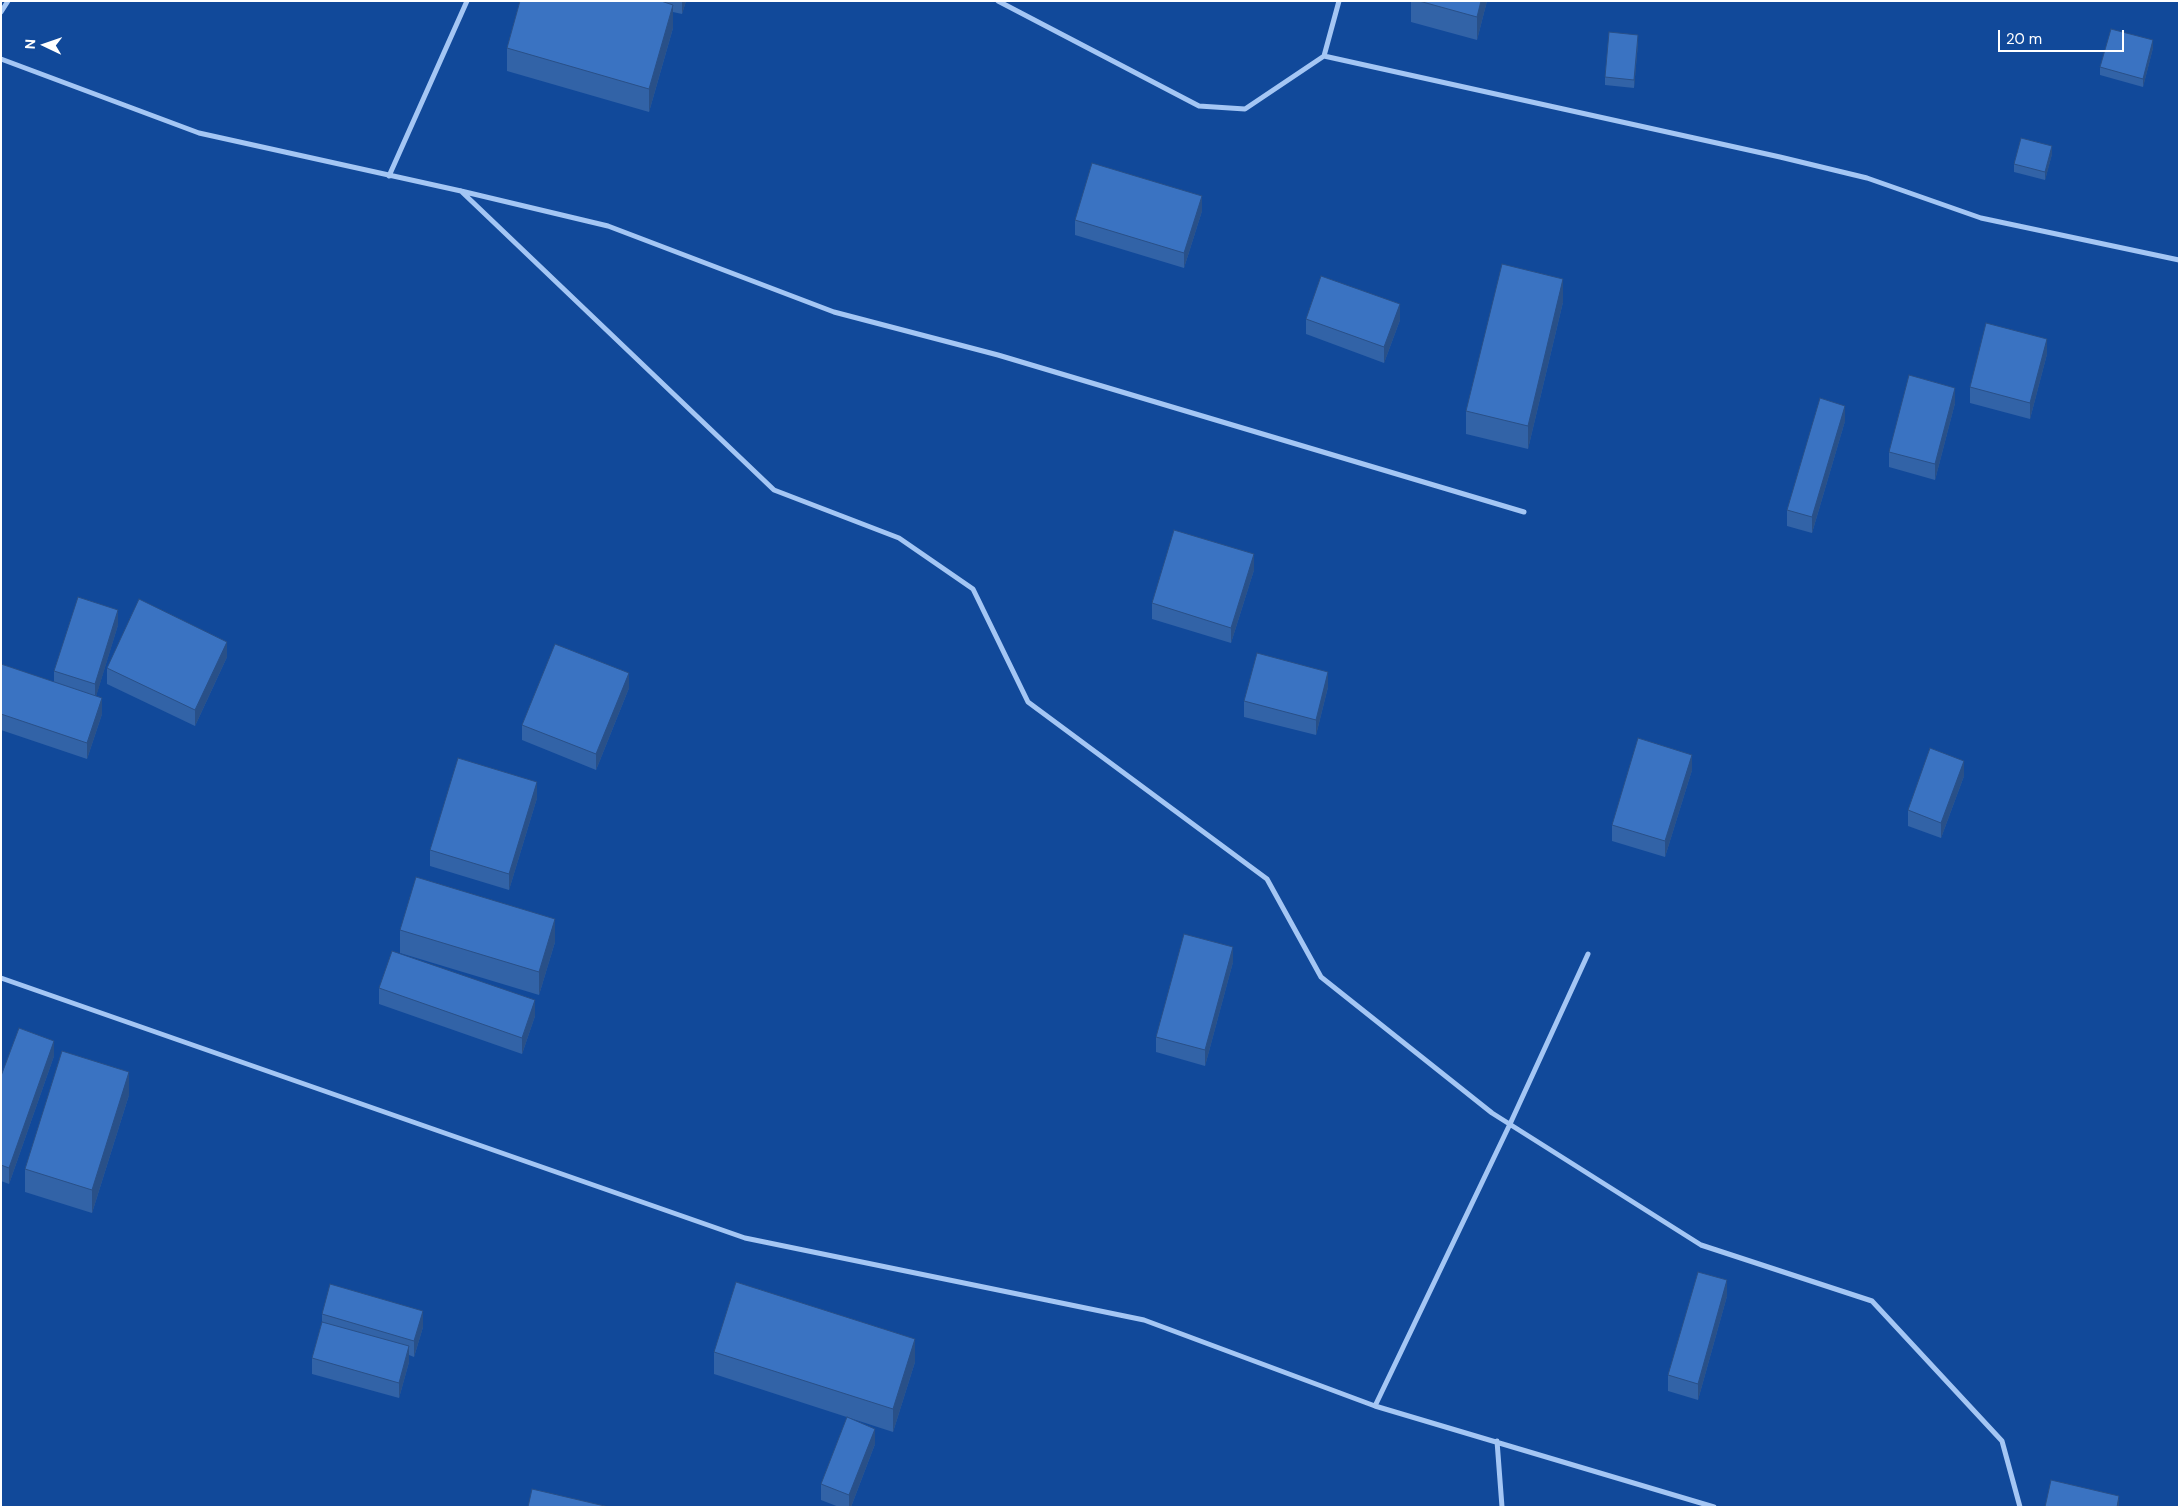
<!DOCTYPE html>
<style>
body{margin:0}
#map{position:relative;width:2180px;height:1508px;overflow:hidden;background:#11499a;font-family:"DM Sans",sans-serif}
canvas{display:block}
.frame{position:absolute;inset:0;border:2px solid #fff;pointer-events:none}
.north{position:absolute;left:20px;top:20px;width:50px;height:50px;-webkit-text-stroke:4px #11499a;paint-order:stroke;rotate:273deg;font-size:14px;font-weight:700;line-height:20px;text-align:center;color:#fff}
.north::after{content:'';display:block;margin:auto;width:18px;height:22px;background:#fff;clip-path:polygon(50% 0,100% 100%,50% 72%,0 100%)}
.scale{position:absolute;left:1998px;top:30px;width:126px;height:22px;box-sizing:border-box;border:2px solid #fff;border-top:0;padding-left:6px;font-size:15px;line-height:18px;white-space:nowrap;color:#fff;-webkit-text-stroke:4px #11499a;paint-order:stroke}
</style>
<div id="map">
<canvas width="2180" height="1508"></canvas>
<div class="frame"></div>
<div class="north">N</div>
<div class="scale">20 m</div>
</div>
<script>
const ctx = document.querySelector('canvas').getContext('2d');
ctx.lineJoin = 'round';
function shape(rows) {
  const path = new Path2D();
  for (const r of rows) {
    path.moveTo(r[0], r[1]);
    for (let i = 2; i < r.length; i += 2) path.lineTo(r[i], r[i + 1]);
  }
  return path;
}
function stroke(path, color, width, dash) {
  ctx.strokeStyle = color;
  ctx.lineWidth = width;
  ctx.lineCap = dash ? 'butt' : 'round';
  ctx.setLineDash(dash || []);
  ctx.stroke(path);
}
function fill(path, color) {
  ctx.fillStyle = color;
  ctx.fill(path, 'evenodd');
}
stroke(shape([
 [998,1,1199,106,1245,109,1324,56,1339,1],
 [1,12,8,1],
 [1324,56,1780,157,1867,178,1981,218,2179,260],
 [1,59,199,133,461,191,608,226,834,312,998,355,1524,512],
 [389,176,467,1],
 [461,191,774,490,899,538,973,589,1028,702,1267,879,1321,977,1492,1113,1701,1245,1872,1301,2002,1441,2020,1507],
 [1,978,745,1238,1144,1320,1375,1406,1714,1507],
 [1375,1406,1510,1124,1588,954],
 [1497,1441,1502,1507]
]), '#a4c6f4', 5);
fill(shape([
 [520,1,686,1,682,14,673,12,673,28,649,112,507,71,507,48],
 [1411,1,1487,1,1477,40,1411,22],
 [1638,43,1634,88,1605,85,1605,77],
 [2153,48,2143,87,2100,75,2100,67],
 [2052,154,2045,180,2014,172,2014,164],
 [1202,211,1184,268,1075,235,1075,220],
 [1563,302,1528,449,1466,434,1466,411],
 [1306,319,1400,320,1384,363,1306,334],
 [2047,354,2030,419,1970,403,1970,387],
 [1955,403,1935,480,1889,467,1889,452],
 [1845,421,1812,533,1787,526,1787,510],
 [1254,570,1231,643,1152,619,1152,603],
 [118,625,96,696,102,714,87,759,1,730,1,664,54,682,54,671],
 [227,657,195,726,107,684,107,668],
 [1328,687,1316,735,1244,717,1244,701],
 [629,688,596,770,522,740,522,725],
 [1692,770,1665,857,1612,841,1612,825],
 [1964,776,1941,838,1908,826,1908,810],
 [537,798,509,890,430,866,430,850],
 [400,930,555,942,539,995,400,953],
 [1233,962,1205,1066,1156,1052,1156,1037],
 [379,988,535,1016,522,1054,379,1004],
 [54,1056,9,1184,1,1181,1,1076],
 [129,1095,92,1213,25,1192,25,1169],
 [1727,1296,1698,1400,1668,1391,1668,1375],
 [322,1314,423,1327,414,1357,409,1355,409,1362,399,1398,312,1374,312,1358,322,1323],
 [714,1352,915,1362,893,1432,714,1374],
 [875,1444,851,1507,839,1507,821,1500,821,1484]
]), '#3263a7');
fill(shape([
 [682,1,686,1,682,14],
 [1481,1,1487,1,1477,40,1477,17],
 [673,5,673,28,649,112,649,89],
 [1638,35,1638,43,1634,88,1634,80],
 [2153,40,2153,48,2143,87,2143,79],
 [2052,146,2052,154,2045,180,2045,172],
 [1202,196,1202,211,1184,268,1184,253],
 [1563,279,1563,302,1528,449,1528,426],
 [1400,304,1400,320,1384,363,1384,347],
 [2047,339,2047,354,2030,419,2030,403],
 [1955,388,1955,403,1935,480,1935,464],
 [1845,406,1845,421,1812,533,1812,517],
 [1254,554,1254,570,1231,643,1231,628],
 [118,610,118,625,95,700,95,684],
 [227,642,227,657,195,726,195,710],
 [1328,672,1328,687,1316,735,1316,720],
 [629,673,629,688,596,770,596,754],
 [102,698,102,714,87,759,87,743],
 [1692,755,1692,770,1665,857,1665,841],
 [1964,761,1964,776,1941,838,1941,823],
 [537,782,537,798,509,890,509,874],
 [555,919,555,942,539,995,539,972],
 [1233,947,1233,962,1205,1066,1205,1050],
 [535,1000,535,1016,522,1054,522,1038],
 [54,1041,54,1056,9,1184,9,1168],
 [129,1072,129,1095,92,1213,92,1190],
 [1727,1280,1727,1296,1698,1400,1698,1384],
 [423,1311,423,1327,414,1357,414,1341],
 [915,1339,915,1362,893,1432,893,1409],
 [409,1346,409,1362,399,1398,399,1383],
 [875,1429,875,1444,851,1507,849,1507,849,1495],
 [2119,1496,2119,1507,2117,1507]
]), '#295088');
const building = shape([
 [520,1,661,1,673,5,649,89,507,48,520,1],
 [1419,1,1481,1,1477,17,1419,1],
 [2111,29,2153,40,2143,79,2100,67,2111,29],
 [1609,32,1638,35,1634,80,1605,77,1609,32],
 [2021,138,2052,146,2045,172,2014,164,2021,138],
 [1092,163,1202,196,1184,253,1075,220,1092,163],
 [1502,264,1563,279,1528,426,1466,411,1502,264],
 [1321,276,1400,304,1384,347,1306,319,1321,276],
 [1986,323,2047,339,2030,403,1970,387,1986,323],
 [1909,375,1955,388,1935,464,1889,452,1909,375],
 [1820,398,1845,406,1812,517,1787,510,1820,398],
 [1174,530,1254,554,1231,628,1152,603,1174,530],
 [78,597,118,610,95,684,54,671,78,597],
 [139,599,227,642,195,710,107,668,139,599],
 [555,644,629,673,596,754,522,725,555,644],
 [1257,653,1328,672,1316,720,1244,701,1257,653],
 [1,664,102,698,87,743,1,714,1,664],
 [1638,738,1692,755,1665,841,1612,825,1638,738],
 [1930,748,1964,761,1941,823,1908,810,1930,748],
 [458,758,537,782,509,874,430,850,458,758],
 [416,877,555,919,539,972,400,930,416,877],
 [1184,934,1233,947,1205,1050,1156,1037,1184,934],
 [392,951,535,1000,522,1038,379,988,392,951],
 [19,1028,54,1041,9,1168,1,1165,1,1076,19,1028],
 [62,1051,129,1072,92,1190,25,1169,62,1051],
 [1698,1272,1727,1280,1698,1384,1668,1375,1698,1272],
 [736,1282,915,1339,893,1409,714,1352,736,1282],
 [330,1284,423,1311,414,1341,322,1314,330,1284],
 [322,1322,409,1346,399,1383,312,1358,322,1322],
 [847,1417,875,1429,849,1495,821,1484,847,1417],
 [2051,1480,2119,1496,2117,1507,2045,1507,2051,1480],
 [532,1489,609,1507,528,1507,532,1489]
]);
fill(building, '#3a73c2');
stroke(building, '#295088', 1);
</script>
